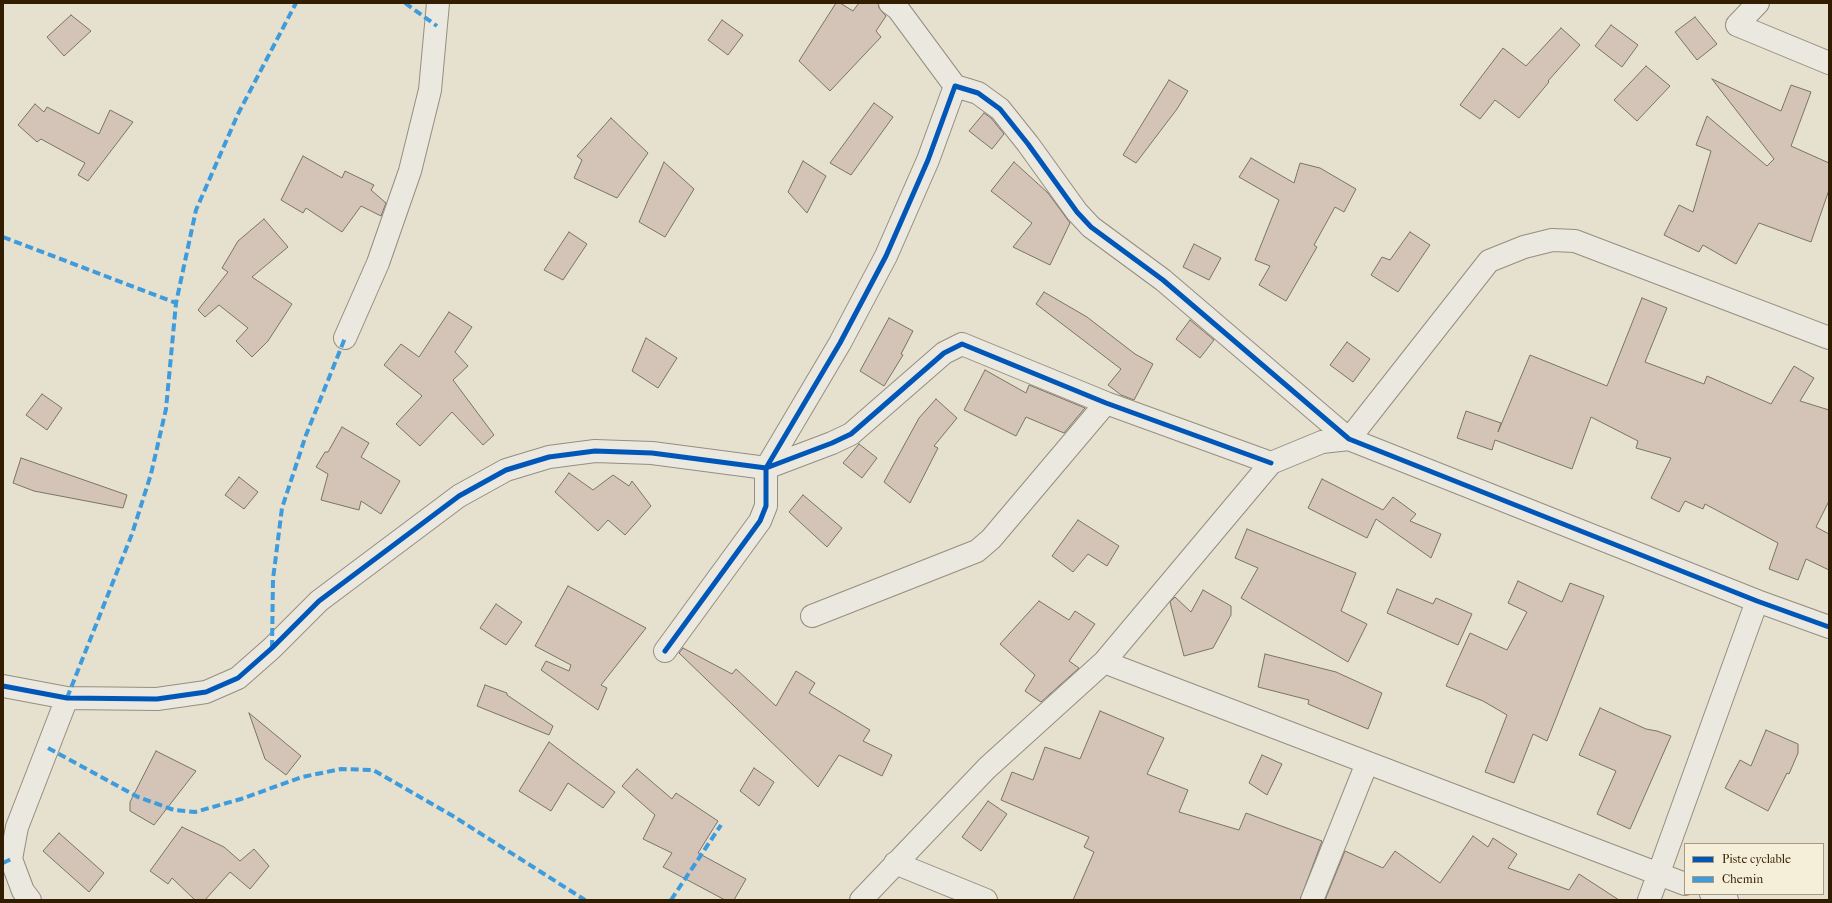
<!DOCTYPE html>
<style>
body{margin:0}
#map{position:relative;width:1832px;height:903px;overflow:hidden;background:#e6e0ce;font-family:"IM FELL French Canon",serif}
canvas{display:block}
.frame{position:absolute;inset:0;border:4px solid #331d00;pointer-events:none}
.legend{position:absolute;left:1684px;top:843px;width:140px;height:52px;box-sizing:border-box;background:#f5eed9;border:1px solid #a79a82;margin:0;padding:5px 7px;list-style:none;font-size:12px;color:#331d00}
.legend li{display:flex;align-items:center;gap:8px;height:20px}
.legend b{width:20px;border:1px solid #a79a82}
</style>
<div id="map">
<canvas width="1832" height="903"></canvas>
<div class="frame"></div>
<ul class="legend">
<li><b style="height:5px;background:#0057b8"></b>Piste cyclable</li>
<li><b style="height:5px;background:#3e9bdc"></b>Chemin</li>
</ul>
</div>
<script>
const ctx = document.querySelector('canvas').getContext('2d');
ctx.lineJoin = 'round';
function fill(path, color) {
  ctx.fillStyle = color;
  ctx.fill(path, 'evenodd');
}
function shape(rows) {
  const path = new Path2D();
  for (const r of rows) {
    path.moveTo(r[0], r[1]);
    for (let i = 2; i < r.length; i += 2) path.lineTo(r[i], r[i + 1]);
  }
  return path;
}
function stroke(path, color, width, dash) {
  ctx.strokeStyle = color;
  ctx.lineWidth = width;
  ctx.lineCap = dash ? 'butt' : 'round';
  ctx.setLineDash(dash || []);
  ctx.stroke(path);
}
const building = shape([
 [836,3,840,3,853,11,859,3,878,3,879,8,886,16,876,31,881,37,830,91,799,61,836,3],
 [71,15,91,31,64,56,47,37,71,15],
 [1695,17,1717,44,1697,60,1675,32,1695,17],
 [722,20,743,35,728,55,708,40,722,20],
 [1611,25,1638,45,1622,67,1595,46,1611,25],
 [1561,28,1580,45,1548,81,1549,82,1519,118,1495,100,1480,119,1460,105,1503,48,1526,66,1561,28],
 [1646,66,1670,86,1637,121,1614,100,1646,66],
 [1712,79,1781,111,1791,85,1811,92,1791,146,1829,163,1829,190,1811,242,1759,223,1736,264,1703,245,1699,252,1664,235,1679,205,1693,212,1711,151,1696,145,1707,116,1767,166,1774,159,1712,79],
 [1169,80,1188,91,1177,109,1136,163,1123,155,1169,80],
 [874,103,893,117,851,175,830,163,874,103],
 [35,104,44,112,47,107,99,134,110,110,133,122,88,181,78,175,85,163,41,139,37,142,18,125,35,104],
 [984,113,991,118,1004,134,992,149,969,131,984,113],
 [611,118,648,153,617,198,574,178,582,160,577,156,611,118],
 [303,156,342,178,345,171,374,185,371,190,386,203,381,216,361,206,342,232,306,208,303,213,281,200,303,156],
 [1251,158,1294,183,1300,163,1320,168,1356,189,1344,212,1335,207,1314,245,1317,247,1286,301,1259,285,1270,266,1255,260,1279,200,1239,177,1251,158],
 [803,161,826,176,807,213,788,192,803,161],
 [664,162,694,189,665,237,639,222,664,162],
 [1014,162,1048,193,1070,223,1050,265,1013,247,1032,223,991,191,1014,162],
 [264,219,288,247,252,277,292,304,268,341,252,357,236,341,248,328,219,305,205,317,198,310,228,272,222,268,238,241,264,219],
 [569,232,587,244,563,280,544,270,569,232],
 [1410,232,1430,245,1398,292,1371,275,1382,257,1390,260,1410,232],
 [1194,244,1221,258,1209,280,1183,267,1194,244],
 [1044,292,1087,317,1135,354,1153,364,1134,400,1121,395,1108,385,1121,369,1036,304,1044,292],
 [1642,298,1667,308,1645,362,1704,384,1707,376,1771,404,1794,366,1814,378,1800,401,1829,410,1829,501,1816,527,1829,534,1829,570,1806,559,1798,580,1769,569,1778,543,1705,504,1703,509,1685,501,1679,512,1651,498,1671,458,1636,448,1638,441,1591,417,1572,469,1495,440,1492,450,1457,438,1466,411,1501,423,1498,432,1530,355,1607,386,1642,298],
 [449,312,472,327,455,352,468,366,453,380,494,435,483,445,452,412,420,446,396,424,422,396,384,365,401,344,419,357,449,312],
 [889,318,913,331,901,354,903,355,884,386,860,371,889,318],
 [1190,320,1214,340,1200,358,1176,339,1190,320],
 [646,338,677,358,658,388,632,371,646,338],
 [1347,342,1370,359,1353,382,1330,365,1347,342],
 [985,370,1026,393,1029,385,1085,408,1064,433,1026,417,1016,436,964,410,985,370],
 [42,394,62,408,47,430,26,415,42,394],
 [936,399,957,418,934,446,938,448,910,503,884,482,919,418,936,399],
 [342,427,369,443,361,457,400,481,381,514,361,501,359,510,321,500,328,474,316,467,325,452,328,452,342,427],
 [859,444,877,458,862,478,843,463,859,444],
 [21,458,127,495,123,508,34,491,13,483,21,458],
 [569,473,593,490,613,475,629,486,632,481,651,506,625,535,608,520,598,531,555,492,569,473],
 [239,477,258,492,244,509,225,495,239,477],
 [1322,479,1383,510,1393,497,1416,514,1410,521,1441,534,1431,558,1376,519,1367,538,1308,508,1322,479],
 [803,495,842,528,827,547,789,512,803,495],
 [1078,520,1119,546,1107,566,1088,554,1073,572,1052,556,1078,520],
 [1247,529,1356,573,1341,611,1367,624,1348,662,1241,598,1258,568,1235,558,1247,529],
 [1518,581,1562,602,1570,583,1604,596,1547,741,1533,734,1514,783,1485,772,1507,715,1483,701,1446,686,1470,633,1507,650,1527,612,1508,603,1518,581],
 [568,586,646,628,601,685,607,688,598,710,541,670,546,661,569,671,571,665,535,646,568,586],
 [1397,589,1433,604,1436,598,1472,614,1458,645,1387,613,1397,589],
 [1203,590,1231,606,1231,615,1213,648,1184,656,1170,602,1175,597,1191,612,1203,590],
 [1039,601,1069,620,1075,611,1095,624,1069,661,1079,668,1041,702,1025,691,1035,675,1000,644,1039,601],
 [496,604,522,622,506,645,480,628,496,604],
 [683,648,732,674,736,669,776,706,796,671,815,683,809,693,870,730,863,741,892,755,882,776,839,755,818,787,679,653,683,648],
 [1265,654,1336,672,1382,693,1368,729,1308,704,1309,700,1258,687,1265,654],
 [485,685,507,693,507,695,553,726,549,735,477,706,485,685],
 [1600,708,1646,729,1657,731,1671,736,1630,829,1597,814,1616,771,1579,755,1600,708],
 [1100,711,1164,738,1147,774,1188,790,1179,812,1239,830,1246,813,1322,841,1300,900,1073,900,1094,852,1084,847,1089,837,1001,800,1012,772,1033,780,1045,747,1080,759,1100,711],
 [249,713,301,756,286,775,265,759,249,713],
 [1766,730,1798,744,1798,753,1789,774,1787,773,1768,811,1725,788,1740,760,1751,766,1766,730],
 [549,742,615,792,603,808,568,783,551,811,519,791,549,742],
 [156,751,196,771,154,825,130,811,130,802,156,751],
 [1262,755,1282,764,1267,795,1249,783,1262,755],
 [754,768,774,782,759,806,740,791,754,768],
 [637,769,672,799,676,793,718,821,698,853,746,879,734,900,725,900,663,867,672,853,643,839,655,815,622,786,637,769],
 [988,801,1007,814,981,851,962,837,988,801],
 [182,827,224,847,240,861,254,849,269,866,250,889,230,872,205,900,195,900,172,878,168,884,150,871,182,827],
 [59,833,104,873,89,892,43,851,59,833],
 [1473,836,1488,847,1493,838,1517,854,1508,868,1569,890,1579,874,1619,900,1325,900,1345,851,1383,868,1395,851,1440,883,1473,836]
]);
fill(building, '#d3c4b7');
stroke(building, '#7a7466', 1);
const minor = shape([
 [890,3,898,9,955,86],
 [1758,3,1737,25,1829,63],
 [345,338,378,263,410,171,430,90,438,3],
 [812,616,977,551,991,539,1106,403],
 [665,651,760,521,766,506,766,468,840,343,886,256,928,160,955,86,978,93,1000,109,1028,144,1077,212,1091,227,1163,280,1349,439,1757,601,1829,627],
 [1104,662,1685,884],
 [3,686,67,698,157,699,206,692,238,678,272,648,319,601,459,496,506,470,549,457,595,451,652,453,766,468,832,443,851,434,944,353,962,344,1106,403,1271,463],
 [895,863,986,900],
 [1711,894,1727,900],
 [30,900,23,891,11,859,17,827,67,698],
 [861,900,987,768,1104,662,1271,463,1322,442,1349,439,1489,261,1524,247,1552,240,1575,241,1829,338],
 [1312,900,1367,763],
 [1649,900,1757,601]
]);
stroke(minor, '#958e80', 24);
stroke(minor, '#ebe8df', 22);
stroke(shape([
 [405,3,437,26],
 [3,237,176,303],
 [272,648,273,579,282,508,306,435,345,338],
 [67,698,132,534,151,474,166,409,176,303,196,210,238,114,296,3],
 [48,748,138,797,174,810,195,812,241,799,302,777,341,769,373,770,453,816,585,900],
 [3,863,11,859],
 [671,900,721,825]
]), '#3e9bdc', 4, [8, 4]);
stroke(shape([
 [665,651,760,521,766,506,766,468,840,343,886,256,928,160,955,86,978,93,1000,109,1028,144,1077,212,1091,227,1163,280,1349,439,1757,601,1829,627],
 [3,686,67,698,157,699,206,692,238,678,272,648,319,601,459,496,506,470,549,457,595,451,652,453,766,468,832,443,851,434,944,353,962,344,1106,403,1271,463]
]), '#0057b8', 5);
</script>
